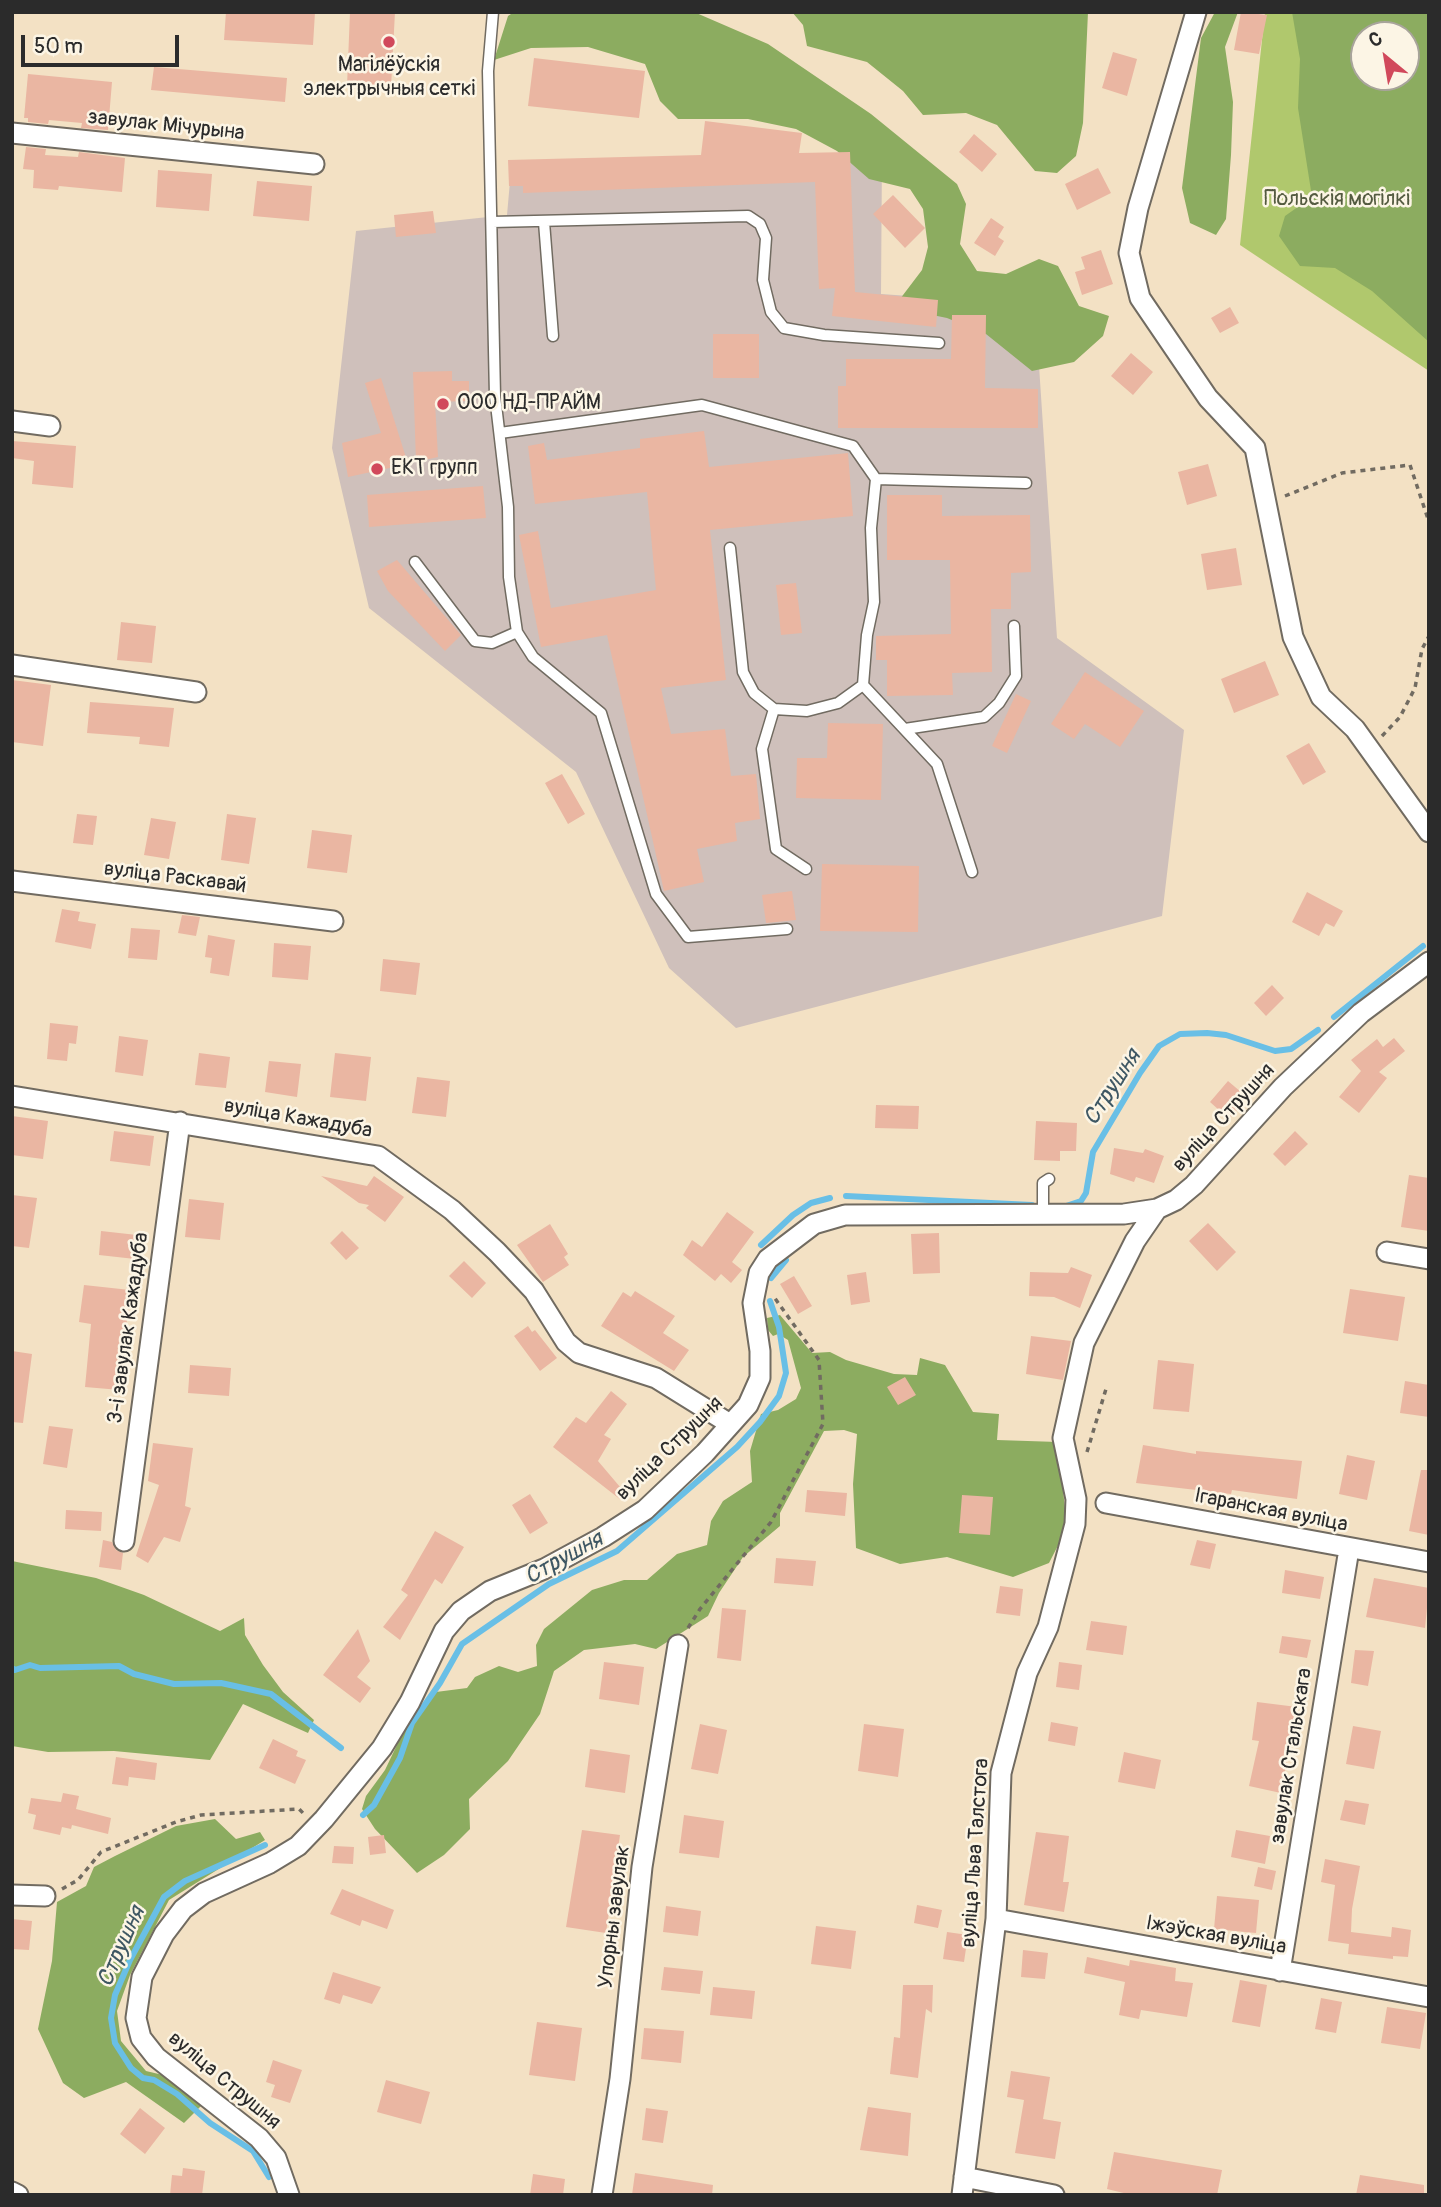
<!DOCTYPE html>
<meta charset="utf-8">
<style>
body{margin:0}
#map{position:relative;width:1441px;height:2207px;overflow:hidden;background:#f3e1c4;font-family:Pangolin,sans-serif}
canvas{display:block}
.frame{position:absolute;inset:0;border:14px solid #2b2b2b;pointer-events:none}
.north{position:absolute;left:1350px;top:21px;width:70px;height:70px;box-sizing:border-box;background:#fcf5e5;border:2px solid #a8a49b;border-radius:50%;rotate:330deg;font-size:19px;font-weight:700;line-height:28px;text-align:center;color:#2b2b2b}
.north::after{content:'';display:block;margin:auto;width:24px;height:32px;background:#d1495b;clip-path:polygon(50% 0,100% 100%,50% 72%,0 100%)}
.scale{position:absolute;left:21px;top:35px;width:158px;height:32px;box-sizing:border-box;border:4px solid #2b2b2b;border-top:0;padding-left:9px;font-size:21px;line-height:24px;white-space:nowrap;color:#2b2b2b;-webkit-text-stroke:5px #fcf5e5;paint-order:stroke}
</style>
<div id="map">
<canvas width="1441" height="2207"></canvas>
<div class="frame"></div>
<div class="north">С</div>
<div class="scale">50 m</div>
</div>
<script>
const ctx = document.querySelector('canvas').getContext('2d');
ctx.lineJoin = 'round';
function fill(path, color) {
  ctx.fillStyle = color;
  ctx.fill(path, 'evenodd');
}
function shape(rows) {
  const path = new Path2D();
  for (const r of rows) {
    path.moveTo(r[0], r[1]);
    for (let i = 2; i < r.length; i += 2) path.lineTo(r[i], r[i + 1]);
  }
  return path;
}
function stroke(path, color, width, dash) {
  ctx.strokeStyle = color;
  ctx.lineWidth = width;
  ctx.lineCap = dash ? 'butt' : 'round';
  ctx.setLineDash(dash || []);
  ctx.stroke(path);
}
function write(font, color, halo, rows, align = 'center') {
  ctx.font = font + ' Pangolin,sans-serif';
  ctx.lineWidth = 5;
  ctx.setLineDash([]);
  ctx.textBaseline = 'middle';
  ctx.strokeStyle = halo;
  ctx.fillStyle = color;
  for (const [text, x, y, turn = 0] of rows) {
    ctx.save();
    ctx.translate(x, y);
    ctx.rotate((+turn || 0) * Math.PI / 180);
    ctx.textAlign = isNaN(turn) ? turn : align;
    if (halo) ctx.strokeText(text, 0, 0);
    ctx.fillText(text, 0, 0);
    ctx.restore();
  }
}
fill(shape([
 [882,153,881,294,1035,305,1057,638,1184,730,1162,916,736,1028,669,968,576,772,369,608,332,448,356,231,507,215,511,170]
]), '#cfc0bb');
fill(shape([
 [1265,12,1429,12,1429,371,1240,245],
 [1364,35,1406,35,1406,77,1364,77]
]), '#b0c86d');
fill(shape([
 [514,12,694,12,768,44,871,114,957,184,966,204,960,244,977,271,1006,274,1039,259,1058,266,1079,306,1109,316,1103,336,1074,362,1032,371,986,334,947,318,913,311,900,299,922,270,928,247,923,209,910,189,869,179,837,151,796,129,748,119,678,119,660,101,645,64,588,47,531,48,494,60,508,16],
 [792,12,1088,12,1083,123,1076,156,1057,173,1035,171,997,125,966,113,923,115,903,91,867,62,807,46,803,25],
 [1215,12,1238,12,1225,47,1233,102,1231,155,1226,219,1216,235,1190,223,1182,188,1201,38],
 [1292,12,1429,12,1429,342,1372,291,1335,268,1300,266,1279,236,1285,216,1312,197,1298,108,1300,59],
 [1406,35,1406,77,1364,77,1364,35],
 [780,1315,812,1353,830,1352,846,1360,894,1374,917,1375,920,1358,945,1365,973,1412,999,1414,997,1440,1058,1442,1067,1528,1049,1563,1013,1577,947,1557,900,1564,856,1548,853,1484,857,1434,844,1430,824,1431,780,1513,780,1526,743,1557,719,1593,708,1616,656,1649,635,1644,584,1650,554,1671,540,1714,508,1761,469,1799,470,1829,444,1855,417,1873,375,1829,362,1809,366,1796,385,1770,406,1726,436,1692,467,1688,475,1677,499,1666,518,1672,537,1666,536,1645,544,1629,592,1590,624,1580,647,1580,677,1554,707,1545,711,1521,723,1501,752,1482,750,1451,761,1414,778,1410,796,1399,801,1388,788,1340,778,1334,773,1336,768,1330,767,1318],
 [12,1561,96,1578,144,1595,220,1631,244,1618,245,1635,263,1665,283,1692,314,1720,308,1733,243,1704,210,1760,114,1751,48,1752,12,1746],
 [215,1819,236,1839,260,1832,265,1840,169,1900,130,1975,117,2011,121,2041,146,2071,167,2076,201,2106,184,2123,126,2082,84,2098,63,2083,38,2029,52,1961,57,1902,86,1886,94,1867,115,1856,176,1826]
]), '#8cac60');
stroke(shape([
 [1334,1017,1423,946],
 [846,1196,1032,1205],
 [1066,1206,1081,1201,1086,1193,1093,1152,1140,1073,1159,1046,1180,1034,1207,1033,1226,1035,1275,1051,1291,1049,1318,1030],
 [761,1245,793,1215,811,1203,830,1198],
 [771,1278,786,1260],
 [12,1668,15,1670,30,1665,40,1668,119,1666,134,1674,174,1684,221,1683,271,1694,341,1748],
 [363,1815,374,1805,400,1758,412,1723,440,1683,462,1644,549,1584,617,1551,737,1447,760,1422,779,1396,786,1373,779,1327,770,1301],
 [265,1845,185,1881,164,1897,130,1960,115,1995,111,2018,115,2043,131,2068,143,2078,154,2080,177,2094,210,2123,253,2151,269,2177]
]), '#69bfe6', 6);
fill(shape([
 [226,12,315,12,313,45,224,40],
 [350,12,395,12,391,87,347,86],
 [1241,12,1267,15,1259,54,1234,50],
 [1113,52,1137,59,1127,96,1102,88],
 [534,58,645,71,639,118,528,106],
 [154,67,287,78,285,102,151,90],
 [28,74,112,82,108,130,81,128,82,123,49,120,48,124,28,122,28,118,24,118],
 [705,121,802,133,799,153,850,152,855,292,938,300,936,327,832,316,835,288,819,289,815,182,523,193,523,186,509,186,508,160,701,155],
 [974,134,997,154,982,172,959,152],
 [26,147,46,149,45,155,78,157,79,152,125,158,122,192,59,186,58,190,33,188,34,170,23,169],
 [1098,168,1111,193,1077,210,1065,184],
 [158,170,212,174,209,211,156,207],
 [257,181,312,186,309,221,253,216],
 [893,195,925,228,905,248,873,214],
 [433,211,436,233,396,237,394,215],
 [991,218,1004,227,998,237,1004,241,995,256,974,243],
 [1101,250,1113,284,1082,295,1075,272,1085,269,1081,257],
 [1230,307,1239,323,1220,333,1211,318],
 [952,315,986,315,985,388,1038,389,1038,428,838,428,838,386,846,386,846,359,951,359],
 [713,334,759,334,759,378,713,378],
 [1131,353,1153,372,1133,395,1111,376],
 [452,371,452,381,469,381,469,401,435,402,438,457,416,462,413,372],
 [381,378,408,464,348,477,342,443,381,433,365,383],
 [704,431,709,467,848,453,853,516,710,530,726,680,661,688,671,734,725,729,731,776,756,774,760,819,735,823,737,841,697,849,704,882,664,891,607,635,541,647,519,535,538,531,551,608,656,590,647,492,535,504,528,446,544,443,547,460,640,448,640,439],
 [12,441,76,446,73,488,32,484,34,461,12,458],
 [1208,464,1217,496,1187,505,1178,472],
 [483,486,486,518,369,527,367,495],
 [887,495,942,495,942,516,1030,515,1031,572,1011,573,1011,609,991,609,992,672,952,673,953,695,887,696,887,660,876,660,876,636,951,634,950,560,887,560],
 [1236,548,1242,585,1207,590,1201,554],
 [397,560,461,635,445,651,388,591,377,571],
 [796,583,802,633,781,635,776,585],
 [121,622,156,626,152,663,117,660],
 [1265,661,1279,695,1234,713,1221,679],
 [1085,672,1144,711,1120,747,1085,724,1074,739,1051,724],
 [12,680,51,685,43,746,12,742],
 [1016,694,1031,701,1007,753,992,746],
 [90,702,174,708,169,747,139,744,140,737,87,733],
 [828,723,883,724,881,800,796,798,797,758,827,758],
 [1309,743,1326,772,1303,785,1286,756],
 [562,774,585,814,568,824,545,783],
 [77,814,97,816,93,845,73,843],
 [227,814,256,818,249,864,221,860],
 [151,818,176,822,169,859,144,855],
 [312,830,352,835,347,873,307,868],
 [822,864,919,866,918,932,820,931],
 [792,891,796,920,766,923,762,895],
 [1307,892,1343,911,1334,927,1326,923,1319,936,1292,922],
 [62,909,80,912,78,921,96,924,91,949,55,942],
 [182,915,200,917,196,936,178,933],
 [131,928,160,930,157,960,128,958],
 [208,935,235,940,229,976,210,973,212,958,205,957],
 [274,943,311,946,308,980,272,977],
 [383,959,420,963,416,995,380,991],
 [1272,985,1284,998,1266,1016,1254,1003],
 [50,1023,78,1026,76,1044,69,1043,67,1061,47,1059],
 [119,1036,148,1040,143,1076,115,1072],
 [1394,1038,1405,1051,1379,1072,1387,1078,1359,1113,1339,1097,1361,1071,1351,1060,1377,1039,1383,1047],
 [199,1053,230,1057,226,1088,195,1085],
 [335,1053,371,1057,366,1101,330,1097],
 [269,1061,301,1064,297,1097,265,1092],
 [417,1077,450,1081,446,1117,412,1113],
 [1228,1081,1248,1098,1229,1119,1210,1102],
 [876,1105,919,1106,918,1129,875,1128],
 [12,1116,48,1121,43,1159,12,1155],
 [1036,1121,1077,1123,1076,1151,1060,1151,1060,1161,1034,1160],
 [114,1131,154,1136,150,1166,110,1161],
 [1295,1131,1308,1144,1285,1166,1273,1154],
 [1114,1148,1143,1153,1145,1149,1164,1156,1154,1183,1136,1177,1134,1182,1110,1174],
 [1409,1175,1429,1178,1429,1231,1401,1227],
 [321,1176,367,1186,374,1176,404,1197,385,1222,366,1208,369,1205,359,1203],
 [12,1195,37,1198,29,1248,12,1246],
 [189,1199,224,1203,220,1240,185,1237],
 [727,1212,754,1232,732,1262,742,1270,731,1283,721,1274,715,1281,683,1255,692,1240,702,1247],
 [1208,1223,1236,1252,1217,1271,1189,1241],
 [550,1224,568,1254,564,1257,569,1265,543,1282,517,1245],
 [101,1231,137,1235,135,1259,99,1255],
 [342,1231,359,1248,346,1260,330,1243],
 [939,1233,940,1273,913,1274,911,1234],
 [464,1261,486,1283,472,1298,449,1276],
 [1071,1267,1092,1275,1080,1308,1054,1297,1029,1296,1030,1272,1068,1273],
 [866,1272,870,1302,851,1305,847,1275],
 [794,1276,812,1306,798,1314,780,1284],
 [84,1285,130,1290,120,1390,85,1387,91,1324,79,1322],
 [1350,1289,1405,1297,1398,1341,1343,1333],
 [635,1291,675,1316,663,1333,689,1350,674,1371,601,1326,623,1292,631,1297],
 [528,1326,532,1332,535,1330,557,1358,540,1371,514,1336],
 [1031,1336,1071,1341,1063,1380,1026,1374],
 [12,1351,32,1354,23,1423,12,1422],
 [1158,1360,1194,1364,1189,1412,1153,1409],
 [190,1365,231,1368,229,1396,188,1393],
 [905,1377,916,1395,898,1405,887,1387],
 [1405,1381,1429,1385,1429,1417,1400,1413],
 [611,1391,627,1404,604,1435,611,1439,598,1461,626,1494,621,1500,553,1447,576,1417,586,1423],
 [49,1426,73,1429,67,1468,43,1464],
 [153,1443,193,1448,185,1506,191,1508,180,1542,164,1537,148,1563,136,1556,159,1485,148,1481],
 [1143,1445,1196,1454,1196,1451,1302,1461,1297,1499,1232,1490,1231,1494,1136,1483],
 [1347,1455,1375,1461,1367,1500,1339,1494],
 [1421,1470,1429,1470,1429,1535,1409,1531],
 [807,1490,847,1493,845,1516,805,1512],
 [530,1494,548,1523,530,1534,512,1505],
 [962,1495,993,1497,990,1535,959,1533],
 [66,1510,102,1512,101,1531,65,1529],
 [435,1531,464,1547,442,1584,435,1579,400,1640,383,1627,408,1595,401,1590],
 [103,1540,112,1542,116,1550,123,1553,121,1570,99,1567],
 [1197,1540,1216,1544,1210,1569,1190,1565],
 [776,1558,816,1561,813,1586,774,1583],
 [1285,1570,1324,1577,1320,1599,1282,1593],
 [1374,1578,1429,1588,1425,1628,1366,1617],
 [1000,1586,1023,1589,1020,1616,996,1613],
 [722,1608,746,1610,741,1661,717,1658],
 [1091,1621,1127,1626,1123,1655,1086,1650],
 [358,1629,370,1661,357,1677,371,1688,360,1703,323,1675],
 [1282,1636,1311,1640,1307,1658,1279,1653],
 [1355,1650,1374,1651,1368,1686,1351,1683],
 [604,1662,644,1667,639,1705,599,1699],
 [1059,1662,1082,1665,1079,1690,1056,1687],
 [1257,1702,1297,1707,1281,1793,1249,1786,1259,1741,1252,1740],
 [1051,1722,1078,1727,1075,1746,1048,1741],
 [700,1724,727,1730,718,1774,691,1769],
 [864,1724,904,1729,898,1777,858,1771],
 [1353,1726,1381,1731,1374,1769,1346,1764],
 [273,1739,298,1751,296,1756,306,1760,295,1784,259,1768],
 [590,1749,630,1755,625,1793,585,1787],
 [1124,1752,1161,1760,1155,1789,1118,1782],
 [116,1757,157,1763,155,1780,129,1777,128,1786,112,1784],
 [63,1793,79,1796,76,1809,111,1818,108,1834,72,1825,71,1829,62,1827,60,1835,33,1829,36,1815,28,1813,31,1798,61,1802],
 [1345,1800,1369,1804,1365,1825,1340,1820],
 [684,1815,724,1821,719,1858,679,1853],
 [582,1830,620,1835,606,1933,566,1927],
 [1236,1830,1270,1836,1265,1864,1231,1857],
 [1036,1832,1069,1836,1063,1882,1069,1882,1064,1912,1024,1905],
 [384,1835,386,1853,370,1855,368,1837],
 [334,1846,354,1847,353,1864,332,1863],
 [1325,1859,1360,1866,1352,1909,1351,1932,1391,1937,1392,1927,1411,1930,1408,1957,1393,1956,1393,1959,1348,1954,1349,1944,1328,1941,1335,1885,1321,1882],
 [1258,1867,1276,1871,1272,1890,1254,1886],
 [342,1889,394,1910,387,1929,362,1920,360,1926,330,1914],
 [1217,1896,1259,1900,1256,1933,1214,1929],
 [917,1905,942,1910,938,1928,914,1923],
 [666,1906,701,1911,698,1936,663,1932],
 [12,1919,32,1921,29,1950,12,1949],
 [816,1926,856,1931,851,1969,811,1964],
 [947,1932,968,1935,964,1962,943,1959],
 [1023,1950,1048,1953,1045,1979,1021,1977],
 [1087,1957,1129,1966,1130,1960,1176,1968,1175,1981,1193,1983,1187,2017,1141,2010,1139,2019,1119,2015,1125,1982,1084,1973],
 [664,1967,703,1971,700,1994,661,1990],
 [333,1972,381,1987,372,2004,343,1995,340,2004,324,1999],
 [1240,1980,1267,1985,1260,2027,1232,2022],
 [903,1985,933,1985,932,2013,926,2009,918,2078,890,2074,894,2037,900,2038],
 [713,1987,755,1991,752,2019,710,2015],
 [1321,1998,1342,2002,1336,2033,1315,2029],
 [1387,2007,1426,2013,1420,2049,1381,2043],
 [537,2022,582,2028,575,2081,529,2075],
 [644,2028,684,2031,681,2063,641,2059],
 [273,2060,302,2070,290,2103,271,2097,275,2085,266,2082],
 [1011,2071,1050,2077,1043,2119,1061,2122,1055,2159,1015,2153,1024,2100,1007,2097],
 [386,2080,430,2092,421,2124,377,2112],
 [868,2107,911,2113,908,2156,860,2150],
 [140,2108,165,2128,145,2154,120,2134],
 [646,2108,668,2111,663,2143,642,2140],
 [1114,2152,1222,2170,1217,2195,1132,2195,1107,2189],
 [183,2168,205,2171,202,2195,170,2195,172,2175,182,2176],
 [635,2173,713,2185,712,2195,632,2195],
 [533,2174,565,2179,563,2195,530,2195],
 [1360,2175,1424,2185,1424,2195,1356,2195]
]), '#eab6a2');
const service = shape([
 [493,12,488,71,495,396,508,507,509,577,517,632,533,657,601,713,656,894,688,937,787,929],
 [492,222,748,216,760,224,766,238,763,280,771,312,784,328,824,335,939,343],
 [544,222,553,336],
 [500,433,702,405,853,446,876,479,871,528,874,602,867,635,863,685,937,764,972,872],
 [876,479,1026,483],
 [730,548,743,672,754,693,774,709,807,711,838,703,863,685],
 [415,562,475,641,492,643,517,632],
 [774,709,762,749,776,849,806,869],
 [905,729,984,717,999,703,1016,676,1014,626],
 [1043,1215,1043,1183,1049,1179]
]);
const minor = shape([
 [1196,12,1138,208,1129,253,1140,298,1208,398,1255,448,1293,637,1321,697,1355,729,1429,832],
 [12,133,314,164],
 [12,421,50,426],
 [12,665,196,692],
 [12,881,333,921],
 [12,1096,378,1156,452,1210,497,1252,534,1291,566,1342,579,1353,656,1378,730,1424],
 [1387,1252,1429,1259],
 [1106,1503,1429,1562],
 [124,1541,180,1122],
 [12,1895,45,1896],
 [996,1919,1429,1997],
 [1280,1971,1349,1549],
 [964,2177,1054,2195],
 [12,2192,18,2195],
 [289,2195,276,2158,259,2138,156,2057,141,2038,136,2018,142,1977,164,1934,183,1909,204,1893,270,1863,298,1846,324,1819,382,1748,410,1702,444,1631,461,1611,490,1591,544,1569,603,1537,645,1510,705,1453,748,1405,760,1378,760,1351,753,1303,759,1273,768,1259,814,1224,845,1215,1124,1214,1157,1209,1176,1200,1194,1185,1283,1087,1361,1013,1429,962],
 [602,2195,620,2079,642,1867,678,1645],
 [962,2195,996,1919,1001,1773,1027,1673,1048,1627,1075,1524,1076,1499,1063,1438,1084,1343,1135,1241,1157,1209]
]);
stroke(service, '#716b61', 13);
stroke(minor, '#716b61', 23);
stroke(shape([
 [1285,496,1342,473,1410,465,1429,522],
 [1382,736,1400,717,1415,688,1422,649,1429,636],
 [1087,1452,1106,1389],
 [688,1628,700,1609,771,1522,823,1424,819,1360,774,1297],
 [62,1889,78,1880,101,1852,176,1822,201,1815,299,1809,303,1813]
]), '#716b61', 3.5, [5, 5]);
stroke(service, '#fff', 10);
stroke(minor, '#fff', 19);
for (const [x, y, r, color] of [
 [389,42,7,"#d1495b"],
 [443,404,7,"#d1495b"],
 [377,469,7,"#d1495b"]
]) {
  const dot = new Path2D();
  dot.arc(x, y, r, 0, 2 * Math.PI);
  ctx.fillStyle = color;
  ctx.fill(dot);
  stroke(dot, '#fcf5e5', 2.5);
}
write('21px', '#2b2b2b', '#fcf5e5', [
 ["Магілёўскія",389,66,"center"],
 ["электрычныя сеткі",389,90,"center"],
 ["ООО НД-ПРАЙМ",457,404],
 ["ЕКТ групп",391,469]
], 'left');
write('21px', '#2b2b2b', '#fcf5e5', [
 ["завулак Мічурына",166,126,6],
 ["вуліца Раскавай",175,878,7],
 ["вуліца Струшня",1224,1118,-47],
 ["вуліца Кажадуба",298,1119,10],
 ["3-і завулак Кажадуба",129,1328,-82],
 ["вуліца Струшня",670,1449,-44],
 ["Ігаранская вуліца",1271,1511,11],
 ["завулак Стальскага",1292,1756,-81],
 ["вуліца Льва Талстога",976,1853,-86],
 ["Упорны завулак",615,1917,-83],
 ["Іжэўская вуліца",1216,1936,10],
 ["вуліца Струшня",224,2081,40]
]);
write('21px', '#535a3f', '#fcf5e5', [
 ["Польскія могілкі",1337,200]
]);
write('italic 23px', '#3e5763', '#fcf5e5', [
 ["Струшня",1113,1088,-57],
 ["Струшня",564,1559,-29],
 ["Струшня",122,1947,-66]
]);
</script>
